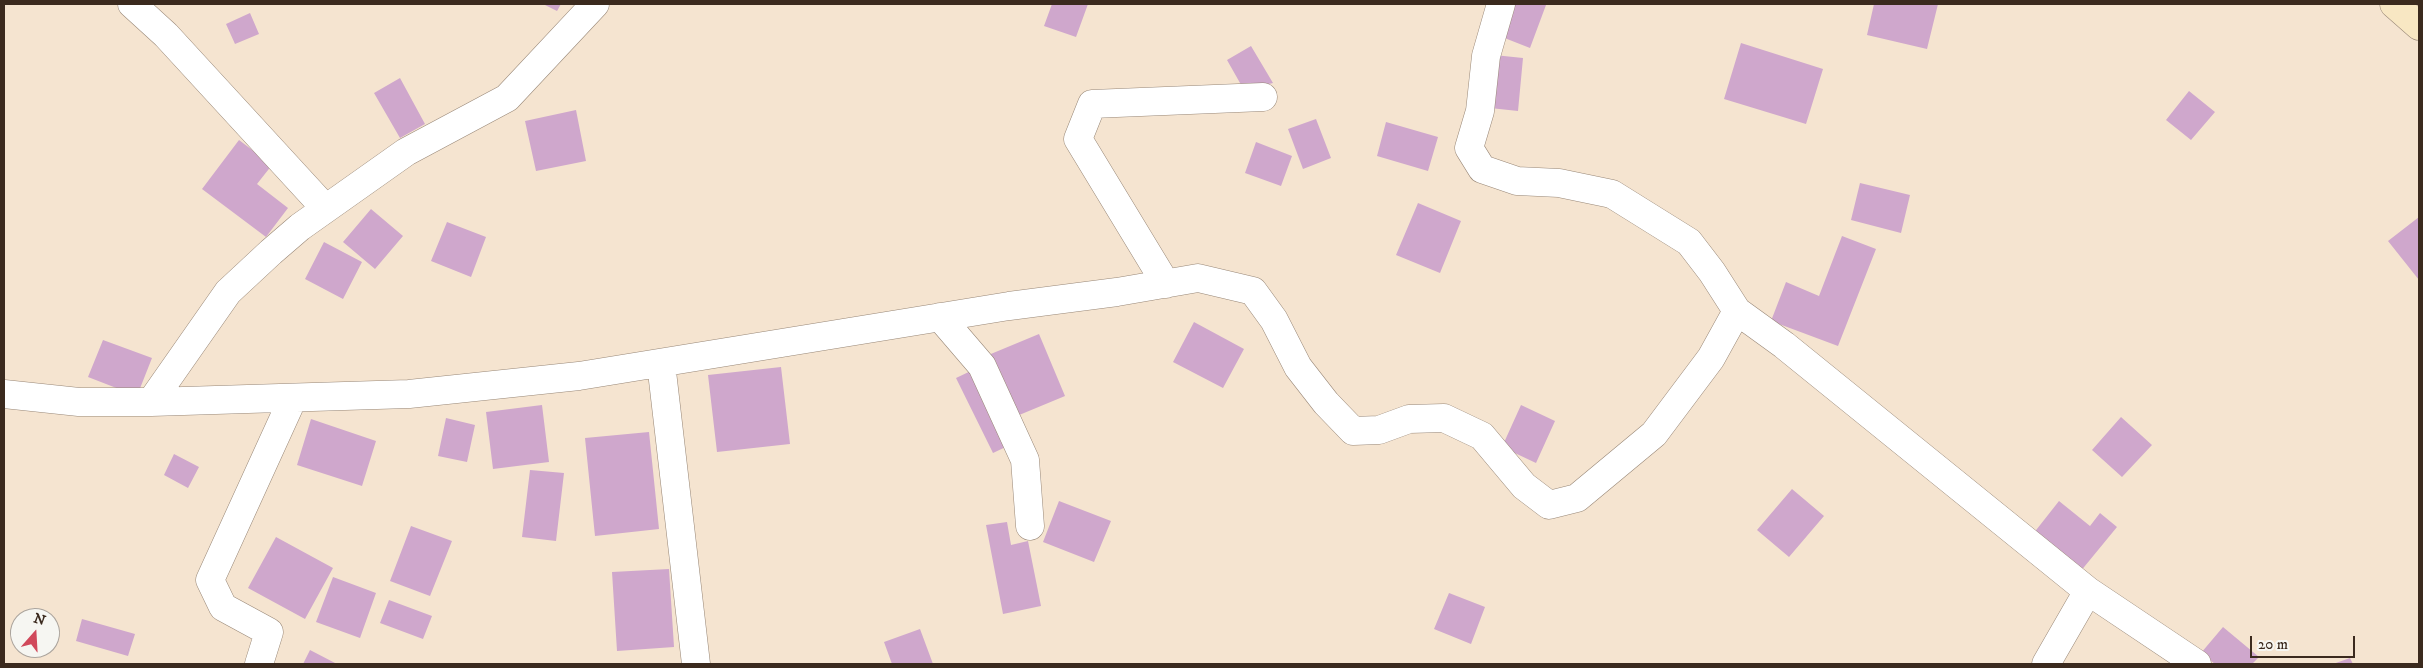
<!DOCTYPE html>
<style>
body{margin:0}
#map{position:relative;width:2423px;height:668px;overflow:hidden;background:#f5e4d0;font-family:"IM FELL DW Pica",serif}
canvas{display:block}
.frame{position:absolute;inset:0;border:5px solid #3b2a1e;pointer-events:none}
.north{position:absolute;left:10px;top:608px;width:50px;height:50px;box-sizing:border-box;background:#f6f6f2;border:1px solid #aba49d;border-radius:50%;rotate:19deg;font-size:14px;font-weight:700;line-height:20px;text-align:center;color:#3b2a1e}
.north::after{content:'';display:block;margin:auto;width:18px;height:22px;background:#d1495b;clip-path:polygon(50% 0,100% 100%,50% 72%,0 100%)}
.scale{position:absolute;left:2250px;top:636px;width:105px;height:22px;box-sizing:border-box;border:2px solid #3b2a1e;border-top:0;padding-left:6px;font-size:15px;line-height:18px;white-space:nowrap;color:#3b2a1e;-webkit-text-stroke:4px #f6f6f2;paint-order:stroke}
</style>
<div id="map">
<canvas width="2423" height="668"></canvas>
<div class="frame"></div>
<div class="north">N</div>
<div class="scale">20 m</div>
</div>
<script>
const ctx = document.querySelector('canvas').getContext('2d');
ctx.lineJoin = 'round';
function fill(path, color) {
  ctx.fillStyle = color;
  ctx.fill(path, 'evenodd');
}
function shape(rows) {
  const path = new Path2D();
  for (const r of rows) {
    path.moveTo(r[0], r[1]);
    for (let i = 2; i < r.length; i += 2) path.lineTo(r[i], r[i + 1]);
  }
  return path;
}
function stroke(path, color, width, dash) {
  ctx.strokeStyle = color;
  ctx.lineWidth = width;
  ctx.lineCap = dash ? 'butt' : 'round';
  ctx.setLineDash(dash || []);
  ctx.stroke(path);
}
fill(shape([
 [543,4,561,4,557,11],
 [1052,4,1088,4,1076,37,1044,26],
 [1514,4,1546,5,1530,48,1502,37],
 [1874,4,1938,4,1927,49,1867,35],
 [250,13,259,34,235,44,226,24],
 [1741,43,1823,69,1806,124,1724,99],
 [1251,46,1273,83,1244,90,1227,60],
 [1494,55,1523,58,1518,111,1490,108],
 [400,78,425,124,400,138,374,93],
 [2189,91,2215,112,2191,140,2166,120],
 [576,110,586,161,536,171,525,121],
 [1316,119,1331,158,1303,169,1288,129],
 [1386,122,1438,137,1428,171,1377,156],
 [239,140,272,165,257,184,288,208,266,237,202,189],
 [1256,142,1292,156,1281,186,1245,173],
 [1860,183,1910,195,1901,233,1851,220],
 [1418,203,1461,221,1440,273,1396,255],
 [371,209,403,236,375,269,343,242],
 [2419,217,2419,280,2388,241],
 [447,222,486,237,471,277,431,261],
 [1842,236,1876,249,1838,346,1771,321,1786,282,1819,296],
 [324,242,362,262,343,299,305,279],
 [1194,322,1244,349,1223,388,1173,362],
 [1039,334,1065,396,1012,418,986,356],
 [103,340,152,358,137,396,88,377],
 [781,367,790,444,717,452,708,375],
 [975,369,1012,444,993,453,956,378],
 [542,405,549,462,493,469,486,412],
 [1521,405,1555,421,1536,463,1502,447],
 [2121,417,2152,445,2122,477,2092,450],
 [446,418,475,425,467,462,438,456],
 [311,419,376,441,362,486,297,465],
 [649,432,659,529,595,536,585,438],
 [174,454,199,467,188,488,164,475],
 [530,470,564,473,556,541,522,537],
 [1792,489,1824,516,1789,557,1757,530],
 [1059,501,1111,521,1094,562,1043,542],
 [2059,501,2090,526,2100,513,2117,527,2080,572,2033,534],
 [1007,522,1011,545,1028,541,1041,606,1003,614,986,525],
 [411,526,452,541,430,596,390,581],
 [276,537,333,568,305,619,248,588],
 [669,569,674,647,617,651,612,572],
 [333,577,376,593,360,638,316,622],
 [1449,593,1485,607,1471,644,1434,629],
 [389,600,432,616,423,639,380,623],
 [82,619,135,634,128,656,76,641],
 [2223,627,2259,657,2252,664,2215,664,2201,653],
 [920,629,933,664,892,664,884,642],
 [310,650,337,664,303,664],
 [2350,658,2353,664,2333,664]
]), '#cfa7cc');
const street = shape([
 [132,4,166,35,325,208],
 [1501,4,1486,56,1480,111,1469,148,1482,169,1517,181,1559,183,1612,194,1689,242,1712,272,1737,311,1784,345,2088,591,2046,664],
 [1166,284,1078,139,1092,104,1263,97],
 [940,317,982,366,1025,460,1030,526],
 [661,363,696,664],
 [4,394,79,402,151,402,228,292,271,252,300,227,406,152,507,98,595,4],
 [151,402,409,394,579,376,1009,306,1117,292,1198,278,1253,291,1274,320,1298,367,1326,403,1353,431,1379,430,1409,419,1444,418,1482,436,1524,486,1549,505,1577,498,1654,434,1711,358,1737,311],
 [2088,591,2197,664],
 [259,664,269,632,223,607,210,580,293,398]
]);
const secondary = shape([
 [2394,4,2419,26]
]);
stroke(street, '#988777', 29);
stroke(secondary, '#988777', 29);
stroke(street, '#fff', 28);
stroke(secondary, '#f8e7c3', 28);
</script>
